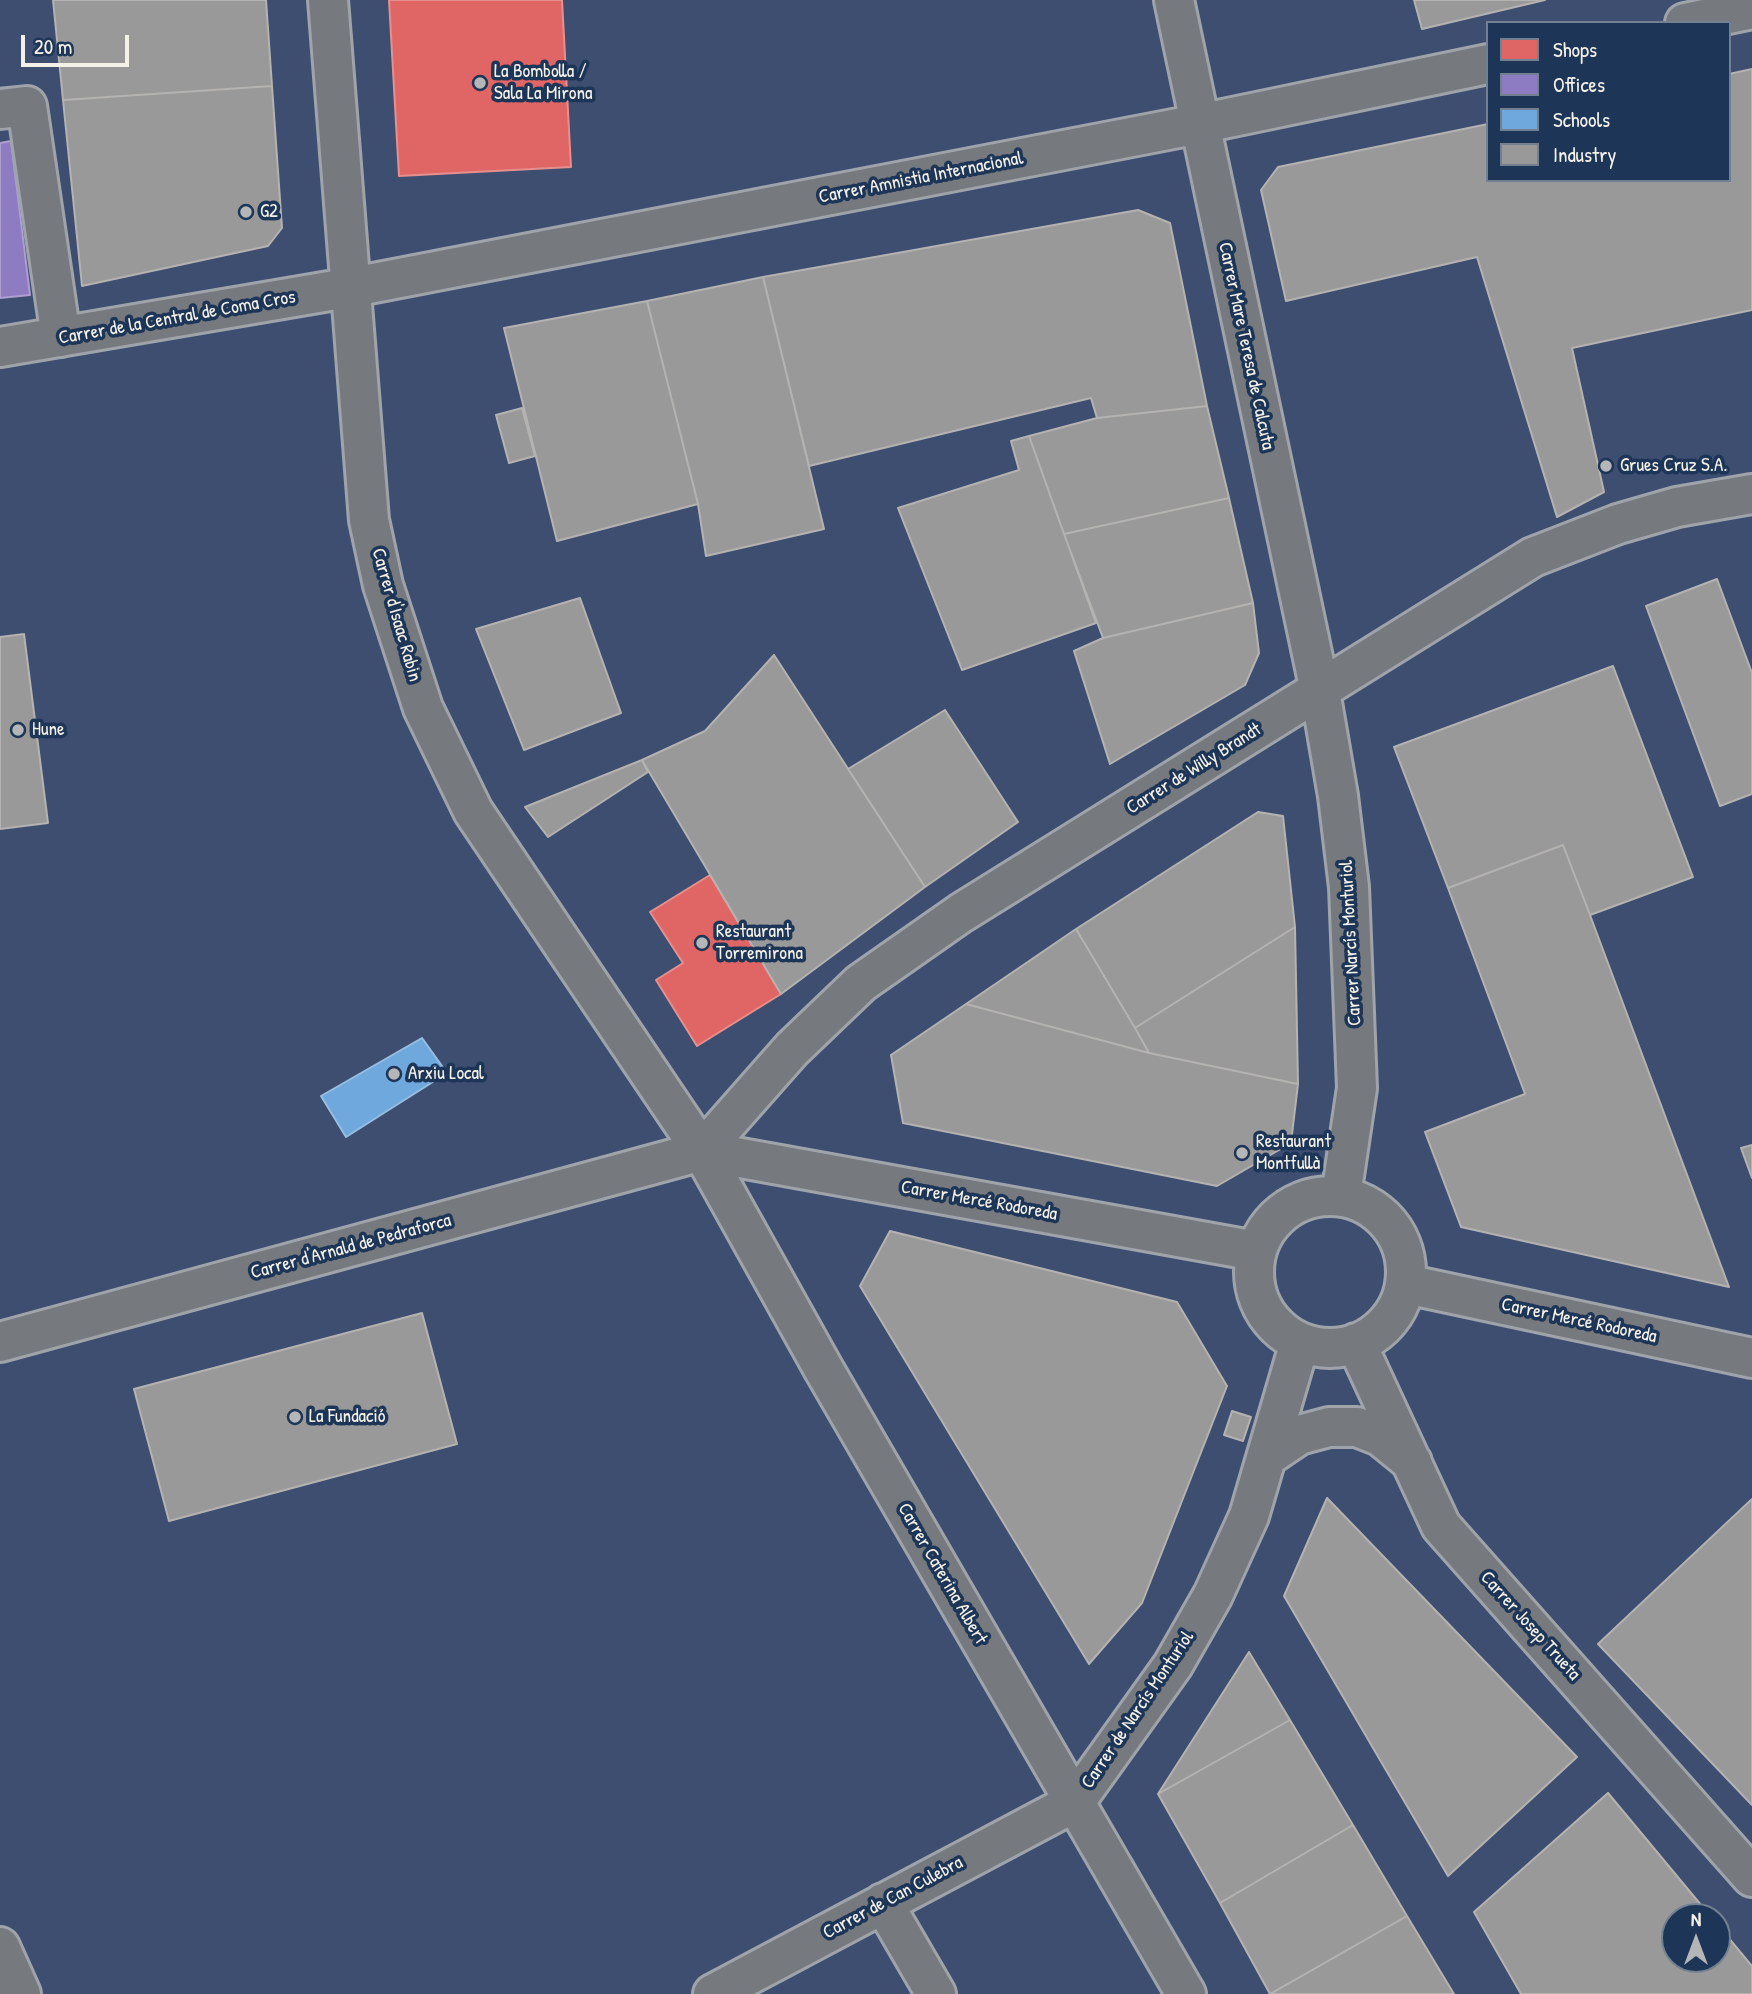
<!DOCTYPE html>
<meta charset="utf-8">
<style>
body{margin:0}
#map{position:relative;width:1752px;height:1994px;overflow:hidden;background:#3d485b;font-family:"Patrick Hand",sans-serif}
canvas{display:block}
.legend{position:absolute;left:1486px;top:21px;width:245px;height:161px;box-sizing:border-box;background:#1d3557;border:2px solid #738091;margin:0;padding:9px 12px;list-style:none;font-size:21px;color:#f4f1e8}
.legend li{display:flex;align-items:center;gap:14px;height:35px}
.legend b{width:35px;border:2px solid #738091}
.north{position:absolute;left:1661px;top:1903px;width:70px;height:70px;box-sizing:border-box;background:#1d3557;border:2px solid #738091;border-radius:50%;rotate:0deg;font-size:19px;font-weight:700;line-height:28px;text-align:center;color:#f4f1e8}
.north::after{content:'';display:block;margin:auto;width:24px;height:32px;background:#b4b6b7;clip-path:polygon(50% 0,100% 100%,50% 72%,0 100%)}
.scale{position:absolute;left:21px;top:35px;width:108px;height:32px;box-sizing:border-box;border:4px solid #f4f1e8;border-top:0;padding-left:9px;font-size:21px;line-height:24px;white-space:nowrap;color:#f4f1e8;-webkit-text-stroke:5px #1d3557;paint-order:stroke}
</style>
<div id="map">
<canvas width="1752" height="1994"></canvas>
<ul class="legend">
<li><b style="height:19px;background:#e06666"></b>Shops</li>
<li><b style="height:19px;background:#8e7cc3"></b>Offices</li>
<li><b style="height:19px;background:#6fa8dc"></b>Schools</li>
<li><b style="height:19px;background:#999"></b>Industry</li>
</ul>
<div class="north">N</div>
<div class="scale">20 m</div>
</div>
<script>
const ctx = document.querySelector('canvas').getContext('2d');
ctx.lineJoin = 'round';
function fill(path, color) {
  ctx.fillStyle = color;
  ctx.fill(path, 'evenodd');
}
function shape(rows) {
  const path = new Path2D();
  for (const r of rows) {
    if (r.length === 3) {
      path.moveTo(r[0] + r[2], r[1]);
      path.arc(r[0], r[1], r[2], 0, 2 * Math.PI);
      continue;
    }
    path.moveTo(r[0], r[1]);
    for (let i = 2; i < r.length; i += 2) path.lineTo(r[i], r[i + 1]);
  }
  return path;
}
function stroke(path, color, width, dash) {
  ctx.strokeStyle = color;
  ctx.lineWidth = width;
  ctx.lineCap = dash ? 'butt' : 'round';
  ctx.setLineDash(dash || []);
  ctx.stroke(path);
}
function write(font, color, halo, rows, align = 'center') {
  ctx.font = font + ' "Patrick Hand",sans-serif';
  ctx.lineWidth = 7;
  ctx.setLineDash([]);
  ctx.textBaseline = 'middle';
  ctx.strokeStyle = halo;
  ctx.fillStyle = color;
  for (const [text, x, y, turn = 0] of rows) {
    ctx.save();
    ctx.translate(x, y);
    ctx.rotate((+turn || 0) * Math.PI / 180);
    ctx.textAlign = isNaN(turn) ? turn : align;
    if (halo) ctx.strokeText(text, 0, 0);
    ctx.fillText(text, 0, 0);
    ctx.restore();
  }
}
fill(shape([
 [0,0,1752,0,1752,1994,0,1994],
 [1488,23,1729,23,1729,180,1488,180],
 [1675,1917,1717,1917,1717,1959,1675,1959]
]), '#3e4e71');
const shops = shape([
 [389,0,562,0,571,167,399,176,389,0],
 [710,875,781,994,697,1046,656,980,683,963,650,912,710,875]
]);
fill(shops, '#e06666');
stroke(shops, '#e6908d', 2);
const offices = shape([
 [11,141,30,295,0,298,0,143,11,141]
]);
fill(offices, '#8e7cc3');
stroke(offices, '#ad9fce', 2);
const schools = shape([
 [422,1038,447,1073,346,1137,321,1096,422,1038]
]);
fill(schools, '#6fa8dc');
stroke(schools, '#97bee0', 2);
const industry = shape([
 [53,0,266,0,272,86,63,100,53,0],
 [1414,0,1545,0,1422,29,1414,0],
 [1752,69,1752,310,1572,348,1604,492,1557,517,1477,257,1286,301,1261,190,1278,167,1488,124,1488,180,1729,180,1729,74,1752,69],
 [272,86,282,228,268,246,82,286,63,100,272,86],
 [1138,210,1170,223,1207,406,1097,418,1091,398,809,466,763,277,1138,210],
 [763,277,824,529,706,556,698,504,647,301,763,277],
 [647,301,698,504,557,541,504,328,647,301],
 [1207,406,1229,498,1064,534,1029,436,1097,418,1207,406],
 [522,408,535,456,509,463,496,415,522,408],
 [1029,436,1096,623,962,670,898,508,1019,470,1011,441,1029,436],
 [1229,498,1253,603,1103,638,1064,534,1229,498],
 [1717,579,1752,673,1752,794,1720,806,1646,606,1717,579],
 [580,598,621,713,524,750,476,629,580,598],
 [1253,603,1259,653,1245,685,1110,764,1074,651,1103,638,1253,603],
 [24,634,48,823,0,829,0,637,24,634],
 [774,655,925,887,781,994,642,760,705,731,774,655],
 [1613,666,1693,877,1590,915,1563,845,1448,888,1394,747,1613,666],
 [945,710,1018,822,925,887,848,769,945,710],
 [642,760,648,772,548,837,525,807,642,760],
 [1258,812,1283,816,1295,927,1135,1028,1076,929,1258,812],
 [1563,845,1590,915,1729,1287,1461,1227,1425,1132,1525,1094,1448,888,1563,845],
 [1295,927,1298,1084,1149,1053,1135,1028,1295,927],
 [1076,929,1135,1028,1149,1053,966,1004,1076,929],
 [966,1004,1149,1053,1298,1084,1291,1143,1217,1186,903,1123,891,1055,966,1004],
 [1752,1145,1752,1178,1741,1148,1752,1145],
 [890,1231,1177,1302,1227,1386,1142,1603,1089,1664,860,1286,890,1231],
 [422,1313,457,1444,169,1521,134,1389,422,1313],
 [1232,1411,1251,1417,1243,1441,1224,1435,1232,1411],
 [1327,1498,1577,1757,1448,1876,1284,1596,1327,1498],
 [1752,1499,1752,1805,1598,1644,1752,1499],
 [1249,1652,1290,1720,1158,1794,1249,1652],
 [1290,1720,1353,1825,1220,1903,1158,1794,1290,1720],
 [1608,1793,1711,1917,1675,1917,1675,1959,1717,1959,1717,1924,1752,1966,1752,1994,1521,1994,1474,1912,1608,1793],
 [1353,1825,1407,1916,1270,1994,1220,1903,1353,1825],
 [1407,1916,1454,1994,1270,1994,1407,1916]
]);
fill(industry, '#999');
stroke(industry, '#b4b3b1', 2);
const minor = shape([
 [328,0,369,520,383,585,423,708,473,811,702,1151,823,1368,1186,1994],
 [1174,0,1320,691,1338,796,1349,887,1357,1088,1341,1196],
 [1685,23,1752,9],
 [0,109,27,106,61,337],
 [0,347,353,287,1199,124,1488,64],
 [702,1151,792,1049,861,983,961,913,1533,557,1618,524,1677,507,1752,494],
 [1330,1272,76],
 [1406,1284,1752,1358],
 [0,1342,702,1151,1256,1251],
 [1356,1343,1441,1526,1752,1877],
 [1268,1456,1299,1435,1329,1427,1357,1427,1380,1436,1412,1462],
 [883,1903,936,1994],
 [0,1947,21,1994],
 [713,1994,1075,1802,1173,1665,1213,1595,1249,1516,1300,1342]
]);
stroke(minor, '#9fa4ab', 44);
stroke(minor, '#767a7f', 38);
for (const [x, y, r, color] of [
 [480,83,7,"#b4b6b7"],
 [246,212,7,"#b4b6b7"],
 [1606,466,7,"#b4b6b7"],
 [18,730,7,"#b4b6b7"],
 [702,943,7,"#b4b6b7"],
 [394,1074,7,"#b4b6b7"],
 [1242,1153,7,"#b4b6b7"],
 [295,1417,7,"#b4b6b7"]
]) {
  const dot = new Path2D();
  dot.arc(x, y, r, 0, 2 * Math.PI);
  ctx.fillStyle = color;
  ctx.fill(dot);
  stroke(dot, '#1d3557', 2.5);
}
write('19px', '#f4f1e8', '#1d3557', [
 ["La Bombolla /",494,72],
 ["Sala La Mirona",494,94],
 ["G2",260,212],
 ["Grues Cruz S.A.",1620,466],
 ["Hune",32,730],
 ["Restaurant",716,932],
 ["Torremirona",716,954],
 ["Arxiu Local",408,1074],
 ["Restaurant",1256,1142],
 ["Montfullà",1256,1164],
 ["La Fundació",309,1417]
], 'left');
write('19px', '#f4f1e8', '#1d3557', [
 ["Carrer Amnistia Internacional",921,178,-11],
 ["Carrer de la Central de Coma Cros",177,318,-10],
 ["Carrer Mare Teresa de Calcuta",1246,346,78],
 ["Carrer d'Isaac Rabin",396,615,74],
 ["Carrer de Willy Brandt",1194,769,-32],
 ["Carrer Narcís Monturiol",1351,943,-93],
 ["Carrer Mercé Rodoreda",979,1201,10],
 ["Carrer d'Arnald de Pedraforca",351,1247,-15],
 ["Carrer Mercé Rodoreda",1579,1321,12],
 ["Carrer Caterina Albert",942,1574,60],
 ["Carrer Josep Trueta",1530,1626,48],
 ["Carrer de Narcís Monturiol",1138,1710,-56],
 ["Carrer de Can Culebra",893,1898,-28]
]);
</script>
